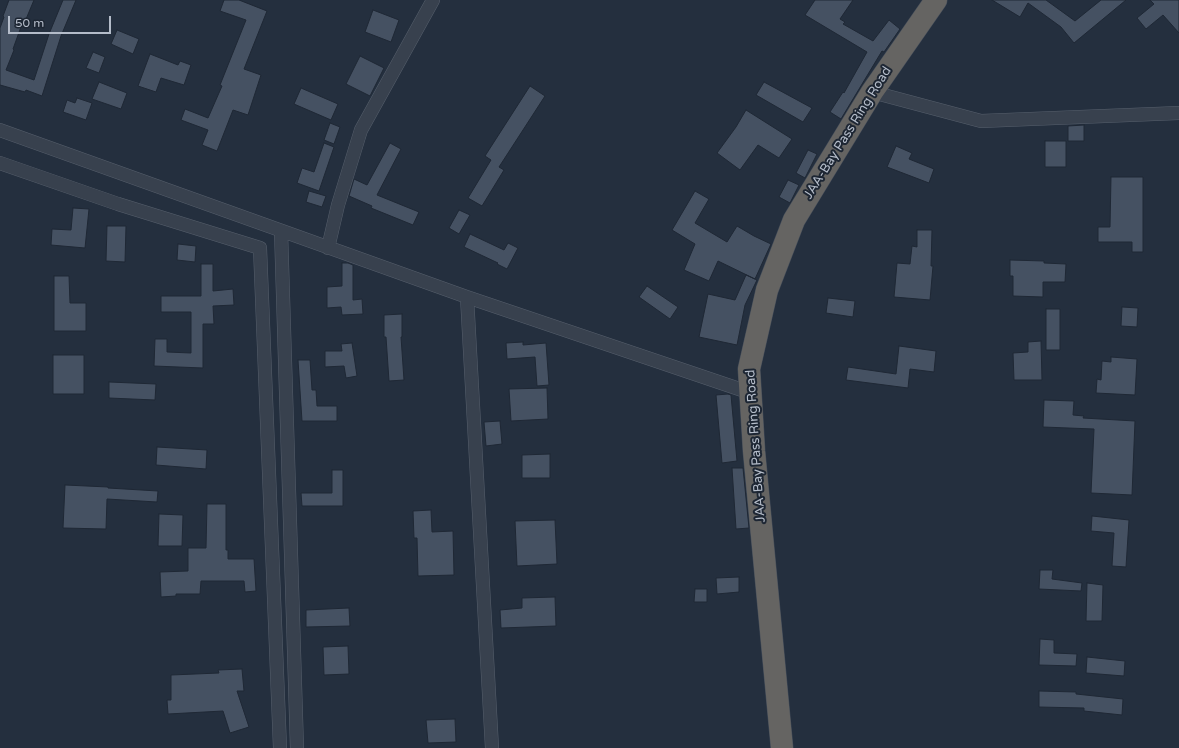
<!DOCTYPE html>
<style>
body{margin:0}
#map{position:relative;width:1179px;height:748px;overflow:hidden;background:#242f3e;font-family:"Varela Round",sans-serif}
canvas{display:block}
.scale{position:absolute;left:8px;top:16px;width:103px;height:18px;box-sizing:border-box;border:2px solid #b4bcc9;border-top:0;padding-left:5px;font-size:12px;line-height:14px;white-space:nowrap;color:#b4bcc9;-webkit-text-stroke:3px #1d2633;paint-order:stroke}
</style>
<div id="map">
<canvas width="1179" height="748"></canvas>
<div class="scale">50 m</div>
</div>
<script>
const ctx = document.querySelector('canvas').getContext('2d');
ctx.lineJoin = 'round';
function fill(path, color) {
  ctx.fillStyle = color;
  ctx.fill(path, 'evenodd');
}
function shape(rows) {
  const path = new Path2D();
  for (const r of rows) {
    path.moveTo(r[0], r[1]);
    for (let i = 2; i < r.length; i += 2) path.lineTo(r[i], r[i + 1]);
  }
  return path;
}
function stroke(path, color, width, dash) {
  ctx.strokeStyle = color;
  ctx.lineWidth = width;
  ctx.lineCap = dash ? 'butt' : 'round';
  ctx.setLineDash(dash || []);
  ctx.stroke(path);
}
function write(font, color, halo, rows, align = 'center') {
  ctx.font = font + ' "Varela Round",sans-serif';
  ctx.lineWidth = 4;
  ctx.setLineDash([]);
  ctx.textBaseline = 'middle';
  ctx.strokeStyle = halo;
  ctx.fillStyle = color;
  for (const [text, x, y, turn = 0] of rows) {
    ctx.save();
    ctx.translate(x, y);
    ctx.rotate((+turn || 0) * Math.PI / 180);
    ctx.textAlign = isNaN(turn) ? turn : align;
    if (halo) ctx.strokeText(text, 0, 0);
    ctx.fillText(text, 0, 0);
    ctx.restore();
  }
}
const building = shape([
 [9,0,34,0,24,24,22,24,13,49,14,50,6,70,34,80,49,34,63,0,76,0,61,36,42,96,26,90,25,92,0,85,0,28,4,17,3,16,9,0],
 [224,0,239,0,267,11,244,69,261,75,248,115,233,110,217,151,202,145,208,130,181,120,185,109,208,118,222,86,220,85,246,20,220,11,224,0],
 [815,0,853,0,840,19,845,22,843,24,873,41,889,20,900,29,884,52,882,51,841,119,830,112,843,92,844,93,867,52,805,15,815,0],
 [992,0,1046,0,1075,21,1101,0,1126,0,1074,43,1061,27,1028,3,1020,17,992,0],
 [1150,0,1179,0,1179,33,1163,15,1146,29,1137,18,1154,4,1150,0],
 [373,10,399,20,391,42,365,32,373,10],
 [117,30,139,39,133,54,111,44,117,30],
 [93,52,105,57,99,73,86,68,93,52],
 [150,54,178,65,180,61,191,65,184,85,161,78,156,92,138,86,150,54],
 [360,56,384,68,370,96,346,84,360,56],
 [99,82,127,93,121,109,92,99,99,82],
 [764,82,812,108,803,122,756,95,764,82],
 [530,86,545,96,499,167,504,170,482,206,468,198,491,160,485,156,530,86],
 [301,88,338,104,331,120,294,104,301,88],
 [77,98,92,103,86,120,63,112,67,100,75,103,77,98],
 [746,110,792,139,779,158,758,145,740,170,717,153,736,127,746,110],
 [330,123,340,127,334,144,324,140,330,123],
 [1084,125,1084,141,1068,141,1068,126,1084,125],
 [1045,141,1066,141,1066,167,1045,167,1045,141],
 [324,143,334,147,319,191,297,183,302,168,314,172,324,143],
 [390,143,401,149,377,195,419,212,413,225,371,208,372,206,349,196,354,179,367,185,390,143],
 [896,146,912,153,909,159,934,169,929,183,887,167,896,146],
 [808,150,817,154,805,178,796,173,808,150],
 [1111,177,1143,177,1143,252,1132,252,1132,242,1098,242,1098,227,1110,227,1111,177],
 [788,180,799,185,790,203,779,197,788,180],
 [309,191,326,196,322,207,306,202,309,191],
 [695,191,709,199,695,223,727,242,737,226,754,236,771,244,755,279,718,261,709,281,684,270,695,244,672,230,695,191],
 [73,208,89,209,85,248,51,245,52,229,71,230,73,208],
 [459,210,470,215,459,234,449,228,459,210],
 [107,226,126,226,125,262,106,261,107,226],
 [917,230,932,230,931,266,933,266,930,300,894,297,897,263,910,264,912,246,917,247,917,230],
 [470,234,504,250,508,243,518,248,507,269,497,264,498,263,464,247,470,234],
 [178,244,196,246,195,262,177,260,178,244],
 [1010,260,1044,261,1044,263,1066,264,1065,282,1043,282,1043,297,1013,296,1013,276,1010,276,1010,260],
 [342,263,348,263,353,265,353,300,362,299,363,314,342,315,341,307,327,308,327,287,342,286,342,263],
 [201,264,213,264,213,291,233,289,234,305,213,306,214,324,203,324,203,368,154,366,155,339,167,339,167,352,191,353,191,312,161,312,161,296,201,296,201,264],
 [746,275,757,280,745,305,737,345,699,337,708,294,735,300,746,275],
 [54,276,69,276,70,303,86,303,86,331,54,331,54,276],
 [647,286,678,307,670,319,639,297,647,286],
 [828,298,855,301,853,317,826,313,828,298],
 [1122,307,1138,308,1137,327,1121,326,1122,307],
 [1046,309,1060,309,1060,350,1046,350,1046,309],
 [402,314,402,337,401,337,404,380,389,381,386,337,384,337,384,315,402,314],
 [1041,341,1042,380,1014,380,1013,353,1028,352,1028,342,1041,341],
 [523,342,523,345,546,343,549,385,537,386,535,357,507,359,506,343,523,342],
 [352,343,357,376,346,378,344,366,325,367,325,351,342,351,341,344,352,343],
 [899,346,936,351,934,372,910,369,908,388,846,380,848,367,896,374,899,346],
 [53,355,84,355,84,394,53,394,53,355],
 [1111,357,1137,359,1135,395,1096,393,1097,379,1101,380,1102,361,1111,362,1111,357],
 [298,360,310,360,312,390,316,390,317,406,337,406,337,421,302,421,298,360],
 [109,382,156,384,155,400,109,398,109,382],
 [547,388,548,419,511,421,509,389,547,388],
 [728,394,731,395,737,461,722,463,716,395,728,394],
 [1044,400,1074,401,1073,415,1084,416,1083,418,1135,421,1132,495,1091,493,1094,429,1043,427,1044,400],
 [500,421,502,444,486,446,484,422,500,421],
 [157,447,207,450,206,469,156,465,157,447],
 [550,454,550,478,522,478,522,455,550,454],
 [732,468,743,468,749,528,736,529,732,468],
 [332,470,343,470,343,506,302,506,301,493,332,493,332,470],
 [65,485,108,487,108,488,158,491,157,502,107,499,106,529,63,528,65,485],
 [207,504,226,504,226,550,228,550,228,559,254,559,256,591,245,592,244,581,201,581,200,594,176,594,176,596,161,597,160,572,188,571,188,548,206,548,207,504],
 [431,510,432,532,453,531,454,575,418,576,417,538,414,538,413,511,431,510],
 [159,514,183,515,182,546,158,546,159,514],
 [1092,516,1129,520,1126,567,1112,566,1114,533,1091,531,1092,516],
 [555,520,557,564,517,566,515,521,555,520],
 [1040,570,1053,570,1052,579,1082,583,1081,591,1039,589,1040,570],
 [739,577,739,592,717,594,716,578,739,577],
 [1087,583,1103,585,1102,621,1086,621,1087,583],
 [695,589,707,589,707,602,694,602,695,589],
 [555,597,556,626,501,628,500,610,522,608,522,598,555,597],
 [349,608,350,626,306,627,306,610,349,608],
 [1040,639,1054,640,1054,653,1077,654,1076,666,1039,665,1040,639],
 [348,646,349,674,324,675,323,647,348,646],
 [1087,657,1125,661,1124,676,1086,673,1087,657],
 [242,669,244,691,237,691,249,727,230,733,223,711,168,714,167,700,171,700,171,675,219,673,218,670,242,669],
 [1039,691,1076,692,1076,694,1123,699,1122,715,1084,711,1084,708,1039,707,1039,691],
 [455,719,456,742,428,743,426,720,455,719]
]);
fill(building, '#455162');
stroke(building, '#1f2835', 1);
const minor = shape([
 [872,92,981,121,1179,113],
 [0,130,467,297,751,393],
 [0,163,118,204,260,248,280,748],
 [281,231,297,748],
 [328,248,338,205,361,130,433,0],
 [467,297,492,748]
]);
const trunk = shape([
 [782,748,754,451,749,369,767,290,794,220,872,92,936,0]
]);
stroke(minor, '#565f6c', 14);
stroke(trunk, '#434c59', 23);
stroke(minor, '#38414e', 13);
stroke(trunk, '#656462', 22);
write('13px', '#b4bcc9', '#1d2633', [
 ["JAA-Bay Pass Ring Road",848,133,-58],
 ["JAA-Bay Pass Ring Road",756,446,-94]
]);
</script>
